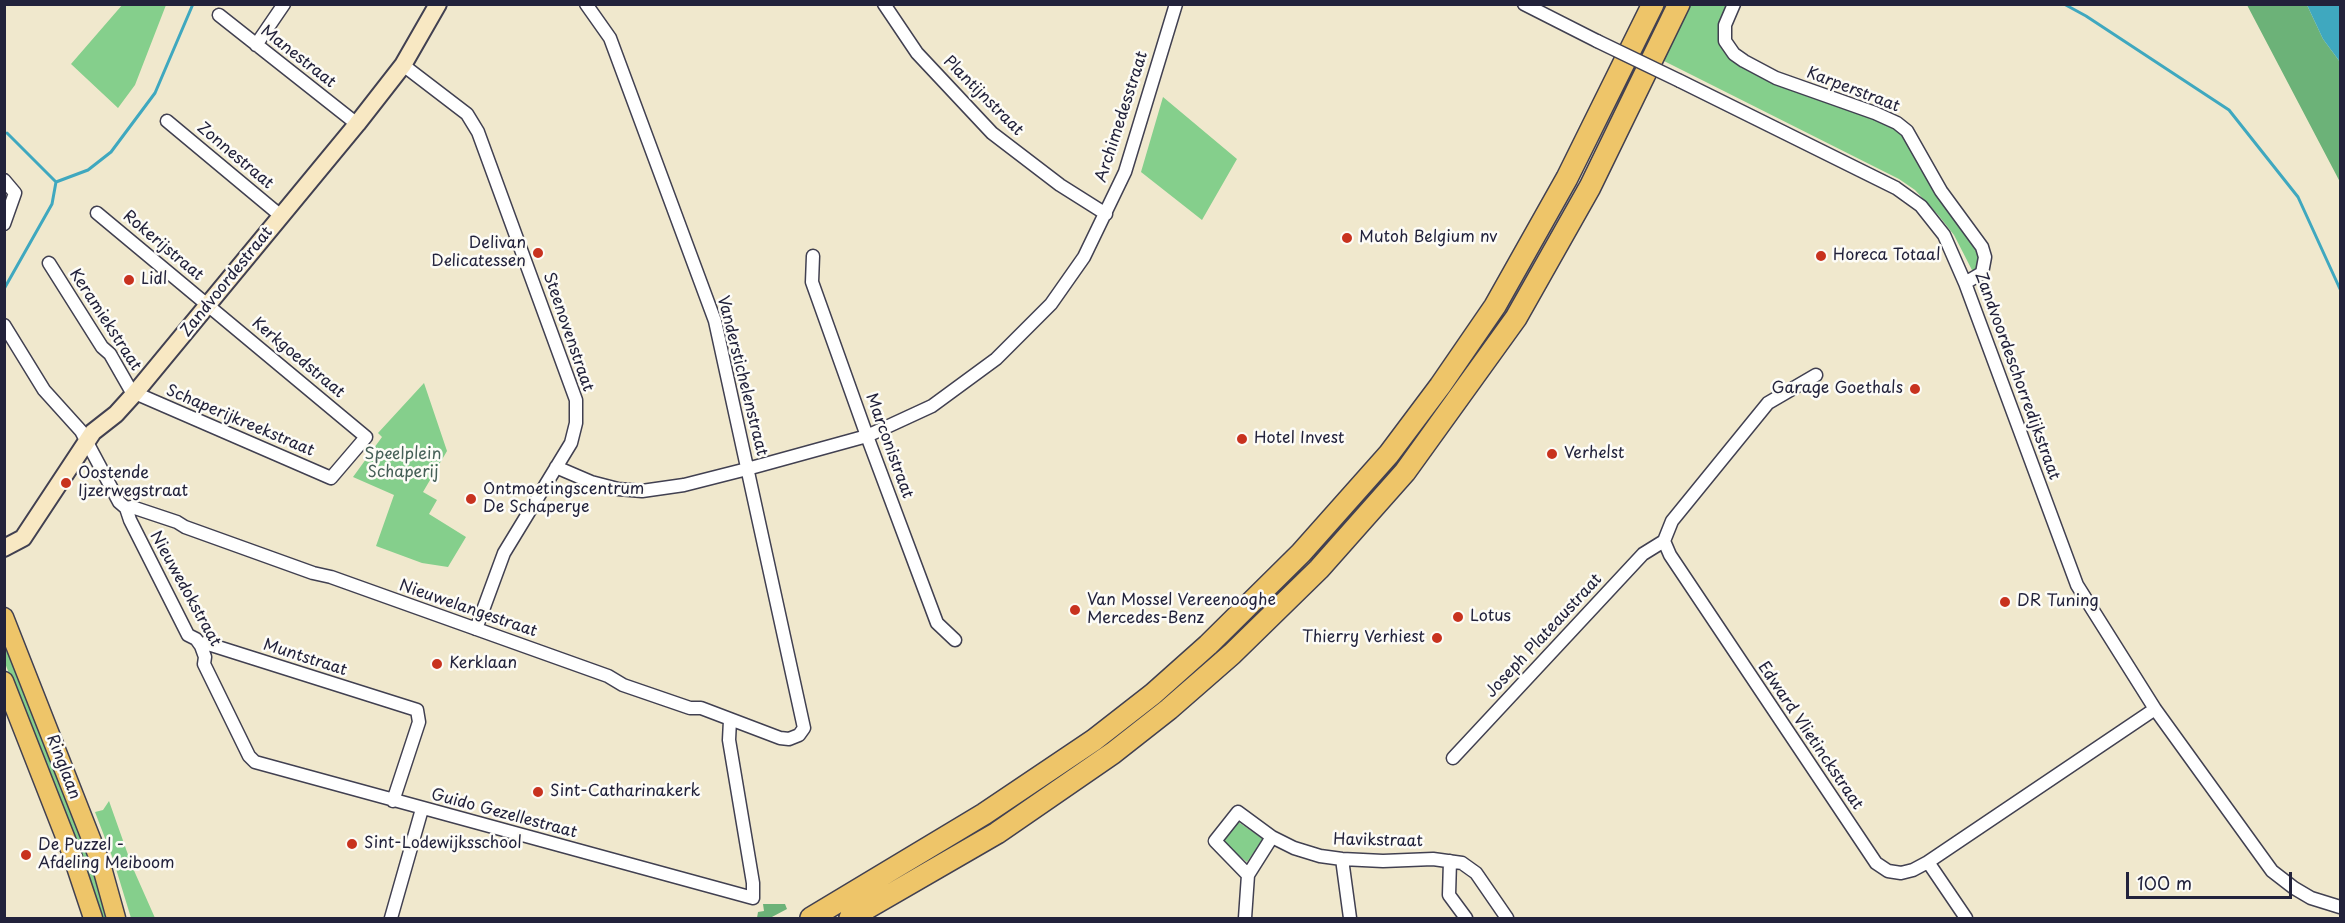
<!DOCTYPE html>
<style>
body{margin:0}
#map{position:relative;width:2345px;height:923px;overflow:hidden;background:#f0e8cd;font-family:"Playpen Sans",sans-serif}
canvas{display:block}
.frame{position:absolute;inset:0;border:6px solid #22223b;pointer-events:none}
.scale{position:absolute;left:2126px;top:872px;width:166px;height:27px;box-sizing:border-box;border:3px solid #22223b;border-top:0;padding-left:8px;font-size:18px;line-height:21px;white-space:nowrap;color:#22223b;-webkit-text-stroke:4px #fdfcf7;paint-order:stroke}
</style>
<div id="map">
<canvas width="2345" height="923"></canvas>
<div class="frame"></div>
<div class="scale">100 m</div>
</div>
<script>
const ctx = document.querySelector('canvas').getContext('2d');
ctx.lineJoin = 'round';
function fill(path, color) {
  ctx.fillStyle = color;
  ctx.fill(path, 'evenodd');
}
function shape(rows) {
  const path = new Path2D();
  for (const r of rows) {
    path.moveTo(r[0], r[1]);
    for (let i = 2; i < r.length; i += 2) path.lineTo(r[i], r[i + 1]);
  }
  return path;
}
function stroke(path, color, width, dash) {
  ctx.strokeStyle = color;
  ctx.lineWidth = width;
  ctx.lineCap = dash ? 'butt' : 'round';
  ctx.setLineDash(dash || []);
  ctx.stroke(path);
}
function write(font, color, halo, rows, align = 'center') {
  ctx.font = font + ' "Playpen Sans",sans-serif';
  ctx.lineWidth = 5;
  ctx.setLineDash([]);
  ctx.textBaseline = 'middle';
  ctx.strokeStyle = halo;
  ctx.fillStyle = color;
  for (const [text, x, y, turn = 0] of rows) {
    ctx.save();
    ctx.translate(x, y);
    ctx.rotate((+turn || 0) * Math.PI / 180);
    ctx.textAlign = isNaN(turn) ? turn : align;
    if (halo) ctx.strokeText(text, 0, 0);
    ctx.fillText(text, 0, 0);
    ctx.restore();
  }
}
fill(shape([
 [123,4,166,5,135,85,118,108,71,64],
 [1689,5,1729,5,1721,18,1719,29,1724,47,1891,125,1904,135,1939,195,1980,257,1979,268,1973,272,1954,235,1939,216,1915,190,1899,179,1662,60],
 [1163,97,1237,159,1202,220,1141,172],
 [424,383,447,451,423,492,437,500,429,514,466,537,448,567,422,563,376,546,394,495,353,477,382,437,378,433],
 [4,635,99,879,109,918,99,918,72,839,5,663],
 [109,801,132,866,155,918,131,918,113,859,95,812,103,810],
 [1237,821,1263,839,1247,862,1221,842]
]), '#85cf8c');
fill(shape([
 [2247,5,2307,5,2323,39,2340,62,2340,182],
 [763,904,785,904,787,909,770,918,757,918,758,912,764,911]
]), '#6cb278');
fill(shape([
 [2307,5,2340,5,2340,62,2323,39]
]), '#3fa8bf');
stroke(shape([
 [2064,4,2086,16,2229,110,2298,197,2340,289],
 [7,133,56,182],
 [4,289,52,204,56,182,88,170,111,152,155,93,193,4]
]), '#3fa8bf', 3);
const minor = shape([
 [884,4,917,53,992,133,1060,185,1106,214],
 [1524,4,1597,41],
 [1734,4,1725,25,1725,41,1734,54,1744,61,1776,78,1875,113,1897,123,1907,131,1941,191,1982,247,1985,257,1982,273,1965,283],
 [219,15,357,124],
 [256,45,284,4],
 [403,65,467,114,478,132,576,400,576,423,571,443,504,553,476,629],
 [1680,81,1896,188,1921,206,1944,235,1965,283,2077,585,2155,709,2272,871,2294,888,2311,898,2340,907],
 [167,121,281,216],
 [4,180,15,193,4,224],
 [813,256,812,282,867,436,937,623,955,640],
 [49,263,102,347,110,354,130,389,135,393,331,478,366,437,97,213],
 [4,325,44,390,81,431,119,502,126,508,130,520,188,635,196,639,201,646,205,657,204,664,249,756,255,762,753,898,753,883,729,740,730,720],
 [1816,375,1768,403,1672,521,1664,541,1670,555,1876,863,1888,871,1901,873,1913,870,1928,862,2155,709],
 [556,467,591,482,618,489,642,491,684,485,747,469,867,436,932,406,996,359,1051,304,1084,257,1125,172,1176,4],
 [126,508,132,507,177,522,185,527,313,573,331,577,608,676,623,685,690,708,701,708,780,738,789,739,799,735,804,728,715,321,610,38,586,4],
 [201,646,205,643,417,710,419,722,393,801],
 [1453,758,1643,554,1664,541],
 [1272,837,1248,875,1215,841,1238,812,1272,837,1294,848,1320,856,1342,859,1383,861,1433,859,1462,863,1476,873,1507,918],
 [1342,859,1350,918],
 [1450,861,1449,895,1466,918],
 [1928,862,1966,918],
 [391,918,422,809],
 [1245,918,1248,875]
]);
const secondary = shape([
 [4,548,23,538,93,432,116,414,135,393,357,124,403,65,438,4]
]);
const primary = shape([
 [4,617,101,864,116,918],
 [4,681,71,852,93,918]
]);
const motorway = shape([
 [811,918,984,814,1094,740,1153,694,1208,645,1301,553,1389,454,1440,386,1495,306,1567,178,1653,4],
 [850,918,997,833,1113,753,1169,709,1232,654,1319,569,1405,472,1516,318,1590,187,1679,4]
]);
stroke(minor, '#414051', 15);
stroke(secondary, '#414051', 20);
stroke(primary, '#414051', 21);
stroke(motorway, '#414051', 24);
stroke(minor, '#fff', 12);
stroke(secondary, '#f8e8c3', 16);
stroke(primary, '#eec569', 18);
stroke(motorway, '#eec569', 21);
const minorBridge = shape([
 [1597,41,1680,81]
]);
stroke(minorBridge, '#414051', 15, []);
stroke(minorBridge, '#fff', 12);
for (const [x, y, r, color] of [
 [1347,238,6,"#c8321e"],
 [538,253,6,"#c8321e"],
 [1821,256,6,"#c8321e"],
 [129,280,6,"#c8321e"],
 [1915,389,6,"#c8321e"],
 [1242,439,6,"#c8321e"],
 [1552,454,6,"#c8321e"],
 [66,483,6,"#c8321e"],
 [471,499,6,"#c8321e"],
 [2005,602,6,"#c8321e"],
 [1075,610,6,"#c8321e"],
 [1458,617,6,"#c8321e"],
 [1437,638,6,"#c8321e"],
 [437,664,6,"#c8321e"],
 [538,792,6,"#c8321e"],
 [352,844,6,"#c8321e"],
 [26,855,6,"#c8321e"]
]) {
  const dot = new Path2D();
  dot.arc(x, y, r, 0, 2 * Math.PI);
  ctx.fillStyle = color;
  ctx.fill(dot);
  stroke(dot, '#fdfcf7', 2);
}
write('16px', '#22223b', '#fdfcf7', [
 ["Manestraat",298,57,38],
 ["Karperstraat",1853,90,21],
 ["Plantijnstraat",983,96,45],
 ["Archimedesstraat",1122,117,-72],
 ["Zonnestraat",235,156,40],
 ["Rokerijstraat",163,246,40],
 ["Zandvoordestraat",227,282,-51],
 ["Keramiekstraat",105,320,57],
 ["Steenovenstraat",568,332,71],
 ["Kerkgoedstraat",298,358,40],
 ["Vanderstichelenstraat",742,376,76],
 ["Zandvoordeschorredijkstraat",2017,376,70],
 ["Schaperijkreekstraat",240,421,23],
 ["Marconistraat",889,446,70],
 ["Nieuwedokstraat",185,589,61],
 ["Nieuwelangestraat",468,609,19],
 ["Joseph Plateaustraat",1544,636,-47],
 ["Muntstraat",305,658,18],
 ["Edward Vlietinckstraat",1810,736,56],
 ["Ringlaan",63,767,69],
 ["Guido Gezellestraat",504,814,15],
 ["Havikstraat",1378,841,1]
]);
write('16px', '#22223b', '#fdfcf7', [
 ["Mutoh Belgium nv",1359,238],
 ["Delivan",526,244,"right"],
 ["Delicatessen",526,262,"right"],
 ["Horeca Totaal",1833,256],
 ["Lidl",141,280],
 ["Garage Goethals",1903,389,"right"],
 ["Hotel Invest",1254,439],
 ["Verhelst",1564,454],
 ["Oostende",78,474],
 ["Ijzerwegstraat",78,492],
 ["Ontmoetingscentrum",483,490],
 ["De Schaperye",483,508],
 ["Van Mossel Vereenooghe",1087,601],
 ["Mercedes-Benz",1087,619],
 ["DR Tuning",2017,602],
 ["Lotus",1470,617],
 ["Thierry Verhiest",1425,638,"right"],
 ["Kerklaan",449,664],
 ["Sint-Catharinakerk",550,792],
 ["Sint-Lodewijksschool",364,844],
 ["De Puzzel -",38,846],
 ["Afdeling Meiboom",38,864]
], 'left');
write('16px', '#455f57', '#fdfcf7', [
 ["Speelplein",403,455],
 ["Schaperij",403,473]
]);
</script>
